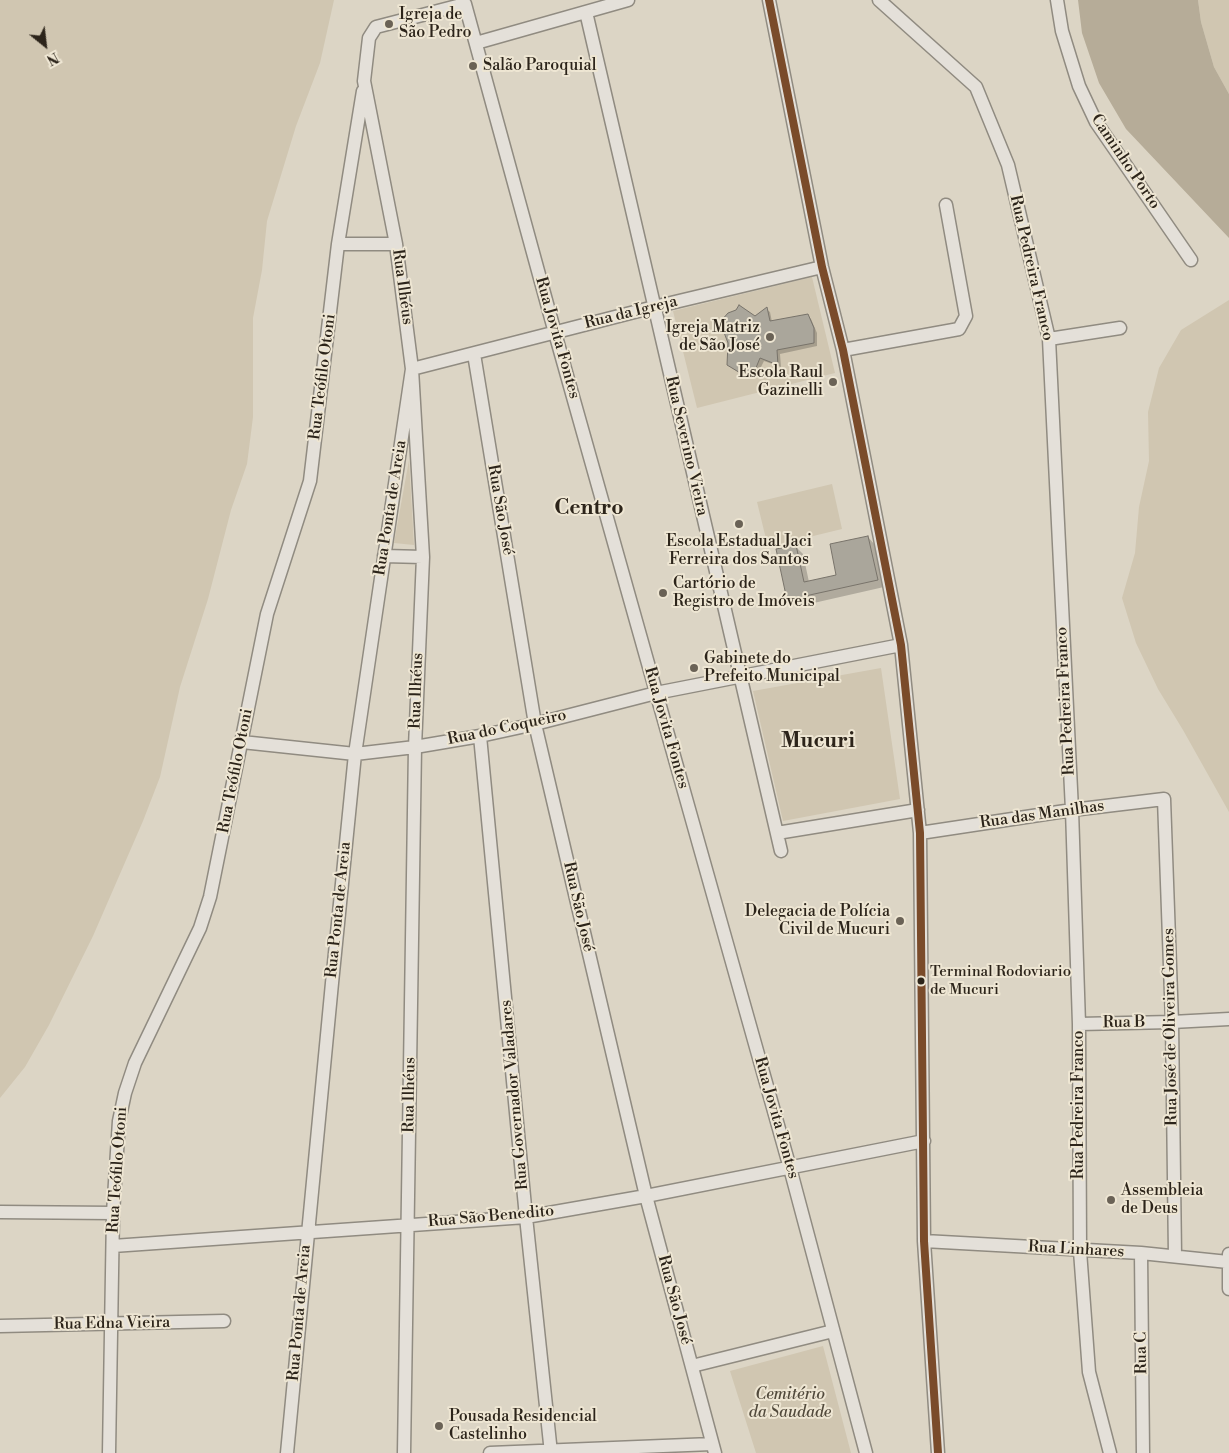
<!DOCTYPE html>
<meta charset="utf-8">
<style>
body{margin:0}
#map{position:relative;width:1229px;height:1453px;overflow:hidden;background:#dcd5c5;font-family:"Libre Bodoni",serif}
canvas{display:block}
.north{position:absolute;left:20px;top:20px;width:50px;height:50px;-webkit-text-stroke:4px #eee6d3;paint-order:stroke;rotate:151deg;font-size:14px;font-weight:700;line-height:20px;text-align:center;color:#2c241a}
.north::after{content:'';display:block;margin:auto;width:18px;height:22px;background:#2c241a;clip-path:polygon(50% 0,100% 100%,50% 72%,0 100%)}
</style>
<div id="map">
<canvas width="1229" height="1453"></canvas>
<div class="north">N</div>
</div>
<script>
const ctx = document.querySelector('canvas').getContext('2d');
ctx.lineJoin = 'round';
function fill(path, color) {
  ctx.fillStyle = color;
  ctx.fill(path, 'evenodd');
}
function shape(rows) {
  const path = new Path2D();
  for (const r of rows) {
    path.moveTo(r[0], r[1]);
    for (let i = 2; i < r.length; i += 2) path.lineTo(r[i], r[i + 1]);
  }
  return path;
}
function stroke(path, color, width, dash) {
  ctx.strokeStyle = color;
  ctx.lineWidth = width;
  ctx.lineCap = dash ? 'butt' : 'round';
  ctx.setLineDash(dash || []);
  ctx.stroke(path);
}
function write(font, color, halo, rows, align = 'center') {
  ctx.font = font + ' "Libre Bodoni",serif';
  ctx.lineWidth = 4;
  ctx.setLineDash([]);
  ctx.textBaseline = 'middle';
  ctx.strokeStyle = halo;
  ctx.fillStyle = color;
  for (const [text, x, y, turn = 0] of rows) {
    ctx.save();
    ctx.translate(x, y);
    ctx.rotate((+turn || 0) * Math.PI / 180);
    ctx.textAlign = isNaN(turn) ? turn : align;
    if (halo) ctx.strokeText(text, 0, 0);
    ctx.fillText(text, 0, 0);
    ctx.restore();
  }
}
fill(shape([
 [0,0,334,0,320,63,296,126,267,221,262,270,253,318,253,417,247,464,231,510,208,599,180,687,160,777,143,821,93,936,49,1025,25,1067,0,1098],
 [1198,0,1229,0,1229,94,1214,67,1201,22],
 [812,277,835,373,697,408,673,311],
 [1229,300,1229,812,1183,730,1158,689,1136,643,1122,598,1135,553,1139,507,1149,461,1148,412,1159,368,1181,330],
 [409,460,414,545,394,543],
 [832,484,842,529,768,547,757,502],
 [881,668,900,799,783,821,753,691],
 [823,1346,851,1453,756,1453,730,1371]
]), '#d0c6b1');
fill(shape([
 [1078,0,1198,0,1201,22,1214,67,1229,94,1229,238,1126,129,1099,83,1082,33]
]), '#b6ac98');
fill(shape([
 [766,309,770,312,772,322,808,316,811,319,817,333,817,346,780,354,781,367,764,361,756,377,748,372,746,377,732,368,737,311,755,317],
 [868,537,875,545,884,587,796,607,788,599,795,546,803,554,809,582,837,576]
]), '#0003');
const building = shape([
 [739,305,755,316,767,307,770,321,808,314,814,328,814,343,777,350,778,365,760,358,753,375,745,370,742,374,727,365,728,343,720,322,728,313,736,310,739,305],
 [868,536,878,580,787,600,776,549,796,545,804,582,836,575,830,544,868,536]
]);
fill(building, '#aaa69b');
stroke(building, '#78736a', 1);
const street = shape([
 [769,0,822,267,843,350,901,645,920,833,924,1241,938,1453],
 [879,0,976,87,1008,165,1049,339,1072,810,1079,1024,1080,1251,1089,1372,1110,1453],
 [1057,0,1062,31,1079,86,1096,122,1191,260],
 [586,12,781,851],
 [476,43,628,0],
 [338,244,396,244],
 [1049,339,1120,328],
 [843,350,959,329,966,316,946,205],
 [474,354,535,724,646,1196,715,1453],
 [384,556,423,557],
 [480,736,526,1217,551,1453],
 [242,742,355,754,415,747,480,736,535,724,656,693,901,645],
 [777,833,918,810],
 [920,833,1072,810,1164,799,1172,1022,1175,1256],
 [1079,1024,1172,1022,1229,1019],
 [0,1212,113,1213],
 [924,1241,1141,1253,1228,1262],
 [113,1246,526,1217,646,1196,924,1141],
 [1141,1253,1143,1453],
 [1229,1254,1229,1289],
 [0,1326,224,1321],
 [692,1366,833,1331],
 [109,1453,113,1213,119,1121,125,1093,135,1063,200,928,210,897,267,614,310,481,338,244,363,91],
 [287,1453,332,983,355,754,412,369,654,307,822,267],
 [404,1453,415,747,423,557,412,369,396,244,364,81,369,38,376,27,465,4,555,333,790,1168,866,1453],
 [490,1453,712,1444]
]);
stroke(street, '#908b81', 15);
stroke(street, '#e4e0d9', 12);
stroke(shape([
 [769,0,822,267,843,350,901,645,920,833,924,1241,938,1453]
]), '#7a4b2a', 8);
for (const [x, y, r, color] of [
 [389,24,5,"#6a6256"],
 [473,66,5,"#6a6256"],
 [770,337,5,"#6a6256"],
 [833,382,5,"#6a6256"],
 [739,524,5,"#6a6256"],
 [663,593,5,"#6a6256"],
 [694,668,5,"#6a6256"],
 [900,921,5,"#6a6256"],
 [921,981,4.5,"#2c241a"],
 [1111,1200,5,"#6a6256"],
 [439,1426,5,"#6a6256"]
]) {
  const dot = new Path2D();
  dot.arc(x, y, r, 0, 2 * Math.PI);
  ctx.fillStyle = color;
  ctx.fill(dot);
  stroke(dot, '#eee6d3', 2);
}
write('15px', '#2c241a', '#eee6d3', [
 ["Terminal Rodoviario",930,972],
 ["de Mucuri",930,990]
], 'left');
write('16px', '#2c241a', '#eee6d3', [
 ["Igreja de",399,15],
 ["São Pedro",399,33],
 ["Salão Paroquial",483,66],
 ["Igreja Matriz",760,328,"right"],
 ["de São José",760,346,"right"],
 ["Escola Raul",823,373,"right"],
 ["Gazinelli",823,391,"right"],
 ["Escola Estadual Jaci",739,542,"center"],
 ["Ferreira dos Santos",739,560,"center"],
 ["Cartório de",673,584],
 ["Registro de Imóveis",673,602],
 ["Gabinete do",704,659],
 ["Prefeito Municipal",704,677],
 ["Delegacia de Polícia",890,912,"right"],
 ["Civil de Mucuri",890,930,"right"],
 ["Assembleia",1121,1191],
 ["de Deus",1121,1209],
 ["Pousada Residencial",449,1417],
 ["Castelinho",449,1435]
], 'left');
write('16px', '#2c241a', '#eee6d3', [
 ["Caminho Porto",1125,162,56],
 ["Rua Pedreira Franco",1031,268,77],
 ["Rua Ilhéus",402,287,82],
 ["Rua da Igreja",631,313,-14],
 ["Rua Jovita Fontes",557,338,74],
 ["Rua Teófilo Otoni",323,377,-83],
 ["Rua Severino Vieira",686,446,77],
 ["Rua Ponta de Areia",391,508,-81],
 ["Rua São José",500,510,80],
 ["Rua Ilhéus",417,691,-88],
 ["Rua Pedreira Franco",1066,701,-93],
 ["Rua do Coqueiro",507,728,-12],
 ["Rua Jovita Fontes",666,728,74],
 ["Rua Teófilo Otoni",236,771,-79],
 ["Rua das Manilhas",1042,815,-8],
 ["Rua São José",578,907,77],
 ["Rua Ponta de Areia",339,910,-84],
 ["Rua B",1124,1023,-1],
 ["Rua José de Oliveira Gomes",1171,1027,-91],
 ["Rua Ilhéus",410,1095,-89],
 ["Rua Governador Valadares",515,1095,-95],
 ["Rua Pedreira Franco",1079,1105,-90],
 ["Rua Jovita Fontes",776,1118,74],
 ["Rua Teófilo Otoni",118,1170,-86],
 ["Rua São Benedito",491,1217,-5],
 ["Rua Linhares",1076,1250,3],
 ["Rua São José",674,1300,75],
 ["Rua Ponta de Areia",300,1313,-85],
 ["Rua Edna Vieira",112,1324,-1],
 ["Rua C",1142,1353,-91]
]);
write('italic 16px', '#524a3c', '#eee6d3', [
 ["Cemitério",790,1395],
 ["da Saudade",790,1413]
]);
write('bold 21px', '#2c241a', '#eee6d3', [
 ["Centro",589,509],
 ["Mucuri",818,742]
]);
</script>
